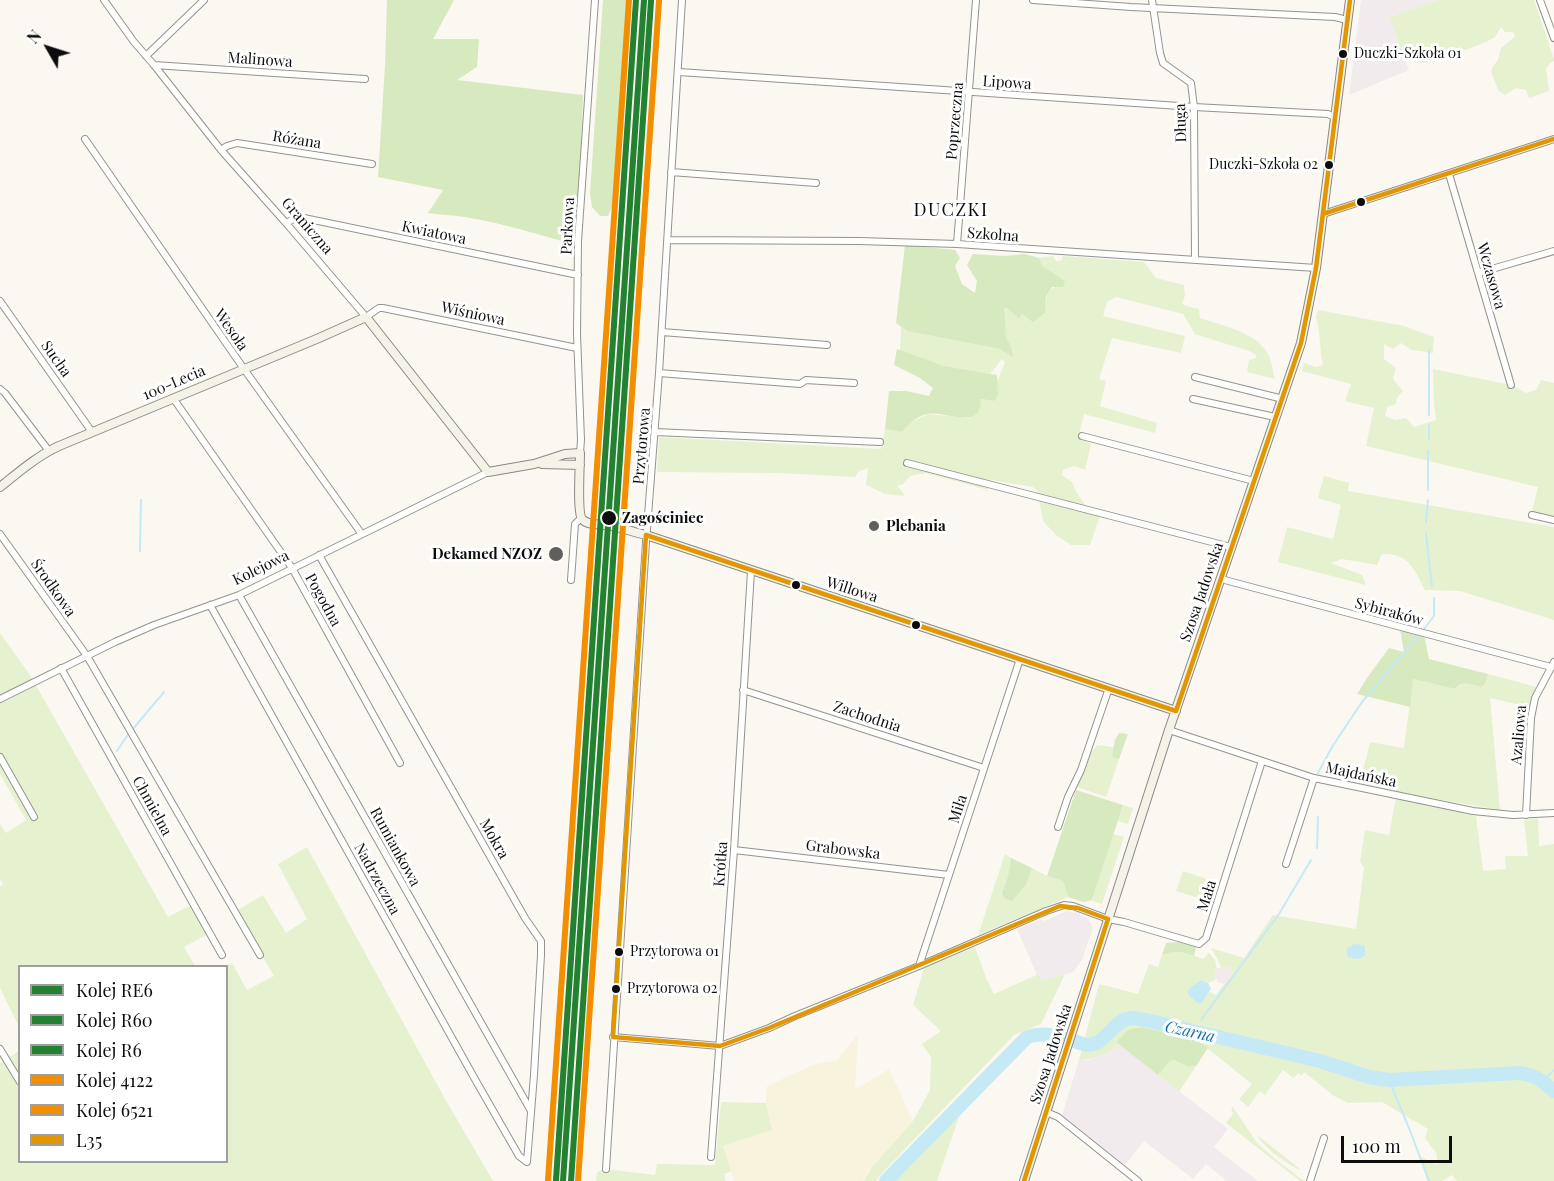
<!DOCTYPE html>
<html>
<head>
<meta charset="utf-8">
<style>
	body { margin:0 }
	#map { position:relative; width:1554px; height:1181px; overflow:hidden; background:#fbf8f1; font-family:"Playfair Display",serif }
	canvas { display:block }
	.legend { position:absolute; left:18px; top:965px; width:210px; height:198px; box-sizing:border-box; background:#fff; border:2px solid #9e9e9e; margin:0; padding:8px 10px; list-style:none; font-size:18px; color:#0d0d0d }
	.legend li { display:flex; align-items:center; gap:12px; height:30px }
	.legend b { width:30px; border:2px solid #9e9e9e }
	.north { position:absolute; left:18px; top:18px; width:60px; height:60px; -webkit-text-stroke:4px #fff; paint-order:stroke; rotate:309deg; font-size:16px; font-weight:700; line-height:24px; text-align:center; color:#0d0d0d }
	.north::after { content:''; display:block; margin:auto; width:21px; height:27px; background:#0d0d0d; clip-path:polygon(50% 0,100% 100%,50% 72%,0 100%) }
	.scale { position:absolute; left:1341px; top:1136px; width:111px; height:27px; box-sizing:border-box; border:3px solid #0d0d0d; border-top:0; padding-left:8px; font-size:18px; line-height:21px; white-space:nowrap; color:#0d0d0d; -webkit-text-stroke:4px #fff; paint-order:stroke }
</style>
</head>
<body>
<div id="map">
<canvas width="1554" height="1181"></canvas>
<ul class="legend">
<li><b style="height:8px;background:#238132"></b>Kolej RE6</li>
<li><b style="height:8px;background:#238132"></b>Kolej R60</li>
<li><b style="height:8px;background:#238132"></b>Kolej R6</li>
<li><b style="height:8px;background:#f38e01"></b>Kolej 4122</li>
<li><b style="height:8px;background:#f38e01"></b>Kolej 6521</li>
<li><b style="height:8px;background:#e09701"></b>L35</li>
</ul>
<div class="north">N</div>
<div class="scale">100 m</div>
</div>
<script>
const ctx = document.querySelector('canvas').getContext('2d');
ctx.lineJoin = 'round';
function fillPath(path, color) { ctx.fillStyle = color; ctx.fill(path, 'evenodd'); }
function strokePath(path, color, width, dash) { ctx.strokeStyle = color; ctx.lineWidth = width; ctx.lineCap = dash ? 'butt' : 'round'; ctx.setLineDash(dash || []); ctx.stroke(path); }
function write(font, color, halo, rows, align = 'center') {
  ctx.font = font + ' "Playfair Display",serif'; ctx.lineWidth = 6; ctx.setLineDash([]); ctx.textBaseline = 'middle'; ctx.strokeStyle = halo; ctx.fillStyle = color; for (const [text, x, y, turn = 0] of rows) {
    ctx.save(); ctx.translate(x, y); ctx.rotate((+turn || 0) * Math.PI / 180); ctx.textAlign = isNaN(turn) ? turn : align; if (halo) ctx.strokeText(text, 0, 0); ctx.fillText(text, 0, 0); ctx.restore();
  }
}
fillPath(new Path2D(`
	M1361,0H1439L1389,17L1409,70L1349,95Z
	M1067,911L1075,913L1076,911L1080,913V915L1088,919L1093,928L1082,960L1073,972L1042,981L1040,974L1037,975L1017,929L1041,919L1044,921Z
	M1231,966L1233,972L1224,984L1217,982L1214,969Z
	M1120,1045L1228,1129L1214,1147L1258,1181H1227L1206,1164L1193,1179L1144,1141L1125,1165L1062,1115L1079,1060H1089L1110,1051Z`), '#f2ebee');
fillPath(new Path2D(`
	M858,1034L855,1090L889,1069L913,1121L871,1168L863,1181H734L723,1146L772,1130L766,1103L767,1086L813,1065L837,1060Z`), '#f8f3dd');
fillPath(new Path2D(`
	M1439,0H1534L1554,59V61L1549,64L1546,69L1549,91L1529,98L1526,90L1516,88L1505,95L1498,90L1491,71L1493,66L1498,60L1501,48L1515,37L1513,32H1505L1501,27L1495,37L1486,42L1449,56L1422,63L1412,58L1405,59L1389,17Z
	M1053,256L1056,261H1061L1063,256L1144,262L1156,278L1184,285L1185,296L1182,303L1186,306L1199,309L1200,318C1223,326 1258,332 1269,356C1272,363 1273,371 1275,379L1247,372L1249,360L1256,358V355L1249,351L1195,334L1183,314L1116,297L1107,302L1103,316L1185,336L1181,353L1112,338L1099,379L1106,381L1100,406L1157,423L1155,433L1084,414L1078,437L1091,444L1085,470L1074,466L1063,470L1062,475L1072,482L1076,492L1086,506L1102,510L1090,545H1071L1056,535L1043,521L1037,490L1033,487L992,480L988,490L926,473L910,476L903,484L897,486L903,492L904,496L885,494L866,485L868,468L858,472L855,477L779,473L657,472L659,437L881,449L885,429L902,432L908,423L929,414L968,418L980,410V399L995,401L998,395L997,382L1005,362L1002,359L990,374L944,366L900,351L901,327L907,331L1000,349L1011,346L1006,337L1003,308L1007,307L1019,319L1022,314L1033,321L1045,313C1046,294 1047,289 1065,282L1042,266L1039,258Z
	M1318,310L1404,326L1434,337L1433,353L1412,350L1401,343L1393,349L1384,344V359L1396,368L1393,379L1403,391L1397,398L1396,404L1387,407L1385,416L1395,420L1406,418L1414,427L1436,420L1434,403L1433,369L1511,385L1526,393L1536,390L1541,380L1554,383V517L1532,511L1538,487L1366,446L1374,408L1345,401L1351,384L1302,371L1304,363L1316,367L1323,365C1319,349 1321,333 1316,317Z
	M1324,476L1349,483L1348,491L1554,527V620L1460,591L1425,590C1414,569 1409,553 1382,554L1377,565L1342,559L1331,563L1362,575L1366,585L1278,562L1287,527L1333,539L1341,505L1318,498Z
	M0,633L30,675L168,917L191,905L208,934L184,947L195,966H20L19,1027L0,988V887L3,884L0,879V824L6,833L26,820L0,774Z
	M1488,674L1537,687L1529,707L1490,698L1500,810L1425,797L1360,783L1370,742L1404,748L1413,679L1455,689C1461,679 1472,685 1482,687L1486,682Z
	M1097,745L1113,747L1112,754L1119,759L1106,797L1077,787L1088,756L1095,748Z
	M1396,798L1476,816L1483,871L1506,869L1505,856H1528L1524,820L1538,818L1539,846L1554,844V1181H1457L1452,1175L1442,1181H1427L1421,1157L1438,1165L1436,1153L1425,1138L1428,1129L1382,1102L1348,1103L1334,1096L1304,1072L1302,1076L1298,1073L1294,1078L1283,1070L1265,1095L1260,1091L1248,1107L1239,1099L1252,1084L1197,1040L1142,1027L1116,1042L1120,1045C1107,1053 1094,1060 1079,1060L1099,984L1138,994L1149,964L1158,967L1162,955L1172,951H1178L1204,959L1208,953H1209L1215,960L1217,969L1214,970L1216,979L1208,983L1204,980L1189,996L1199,1004L1210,992L1216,995L1233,972L1231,966L1221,968L1217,958L1211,948L1244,958L1273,915L1356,929L1363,875L1364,867L1360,862L1365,830L1389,835Z
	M1123,805L1133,808L1128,824L1118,821Z
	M1113,834L1124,837L1102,904L1092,901Z
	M307,847L445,1099L493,1181H0V1063L19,1051L20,1162H226V966L232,963L247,990L274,976L236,911L263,895L286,933L307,919L278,864Z
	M1005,854L1011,858L1008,876L1002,893L1012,901L1026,885L1032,868L1047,876L1063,881L1068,897L978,935Z
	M1183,871L1216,882L1209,901L1176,891Z
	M975,947L986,978L994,994L1039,974L1042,981L1065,974L1041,1024L1014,1035L882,1173L876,1181H864L872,1167L913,1121L930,1090L931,1057L922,1044L941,1031L913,1005L924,968Z
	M1174,1060L1188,1067L1196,1066L1179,1092L1158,1075L1170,1061Z
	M721,1102L766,1103L772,1130L723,1146L731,1171L724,1174L726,1181H596L597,1172L605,1169L655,1175L657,1164L715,1165Z
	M963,1105L937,1181H891Z
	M1233,1107L1257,1143L1274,1158L1304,1181H1300L1226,1123L1233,1114L1231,1109Z
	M1257,1135L1300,1169L1299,1170C1285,1162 1265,1149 1257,1135Z`), '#e6f1d0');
fillPath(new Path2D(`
	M387,0H454L433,39H479L477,67L457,80L583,95L579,199L573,244C537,234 501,223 465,217C452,215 440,215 428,213L443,190L378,177L385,65Z
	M603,0H631L629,48L617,194L608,216H600L592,207L590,194Z
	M905,245L955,250L960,258L955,266L962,284L975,293L977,281L967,265L973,254L1005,256L1025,254L1039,258L1042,266L1065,281L1063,287H1052L1046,297L1045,313L1033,322L1022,314L1019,319L1007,308H1004L1006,337L1011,346L1013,357L1000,349L907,331L896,323Z
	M897,349L944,366L997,375L998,395L995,401L980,399C980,402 981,405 980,408C975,427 941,411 928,414C917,416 908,424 902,432L885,429L889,391H906L929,396L933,388L920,378L894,365Z
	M1400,629L1424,635L1429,659L1488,674L1486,682L1482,687C1472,685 1461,679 1455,689L1413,679L1410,707L1357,694L1367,678L1389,648L1404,652Z
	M1119,733L1128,734L1119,759L1113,757L1112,754L1115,740Z
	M1076,790L1123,805L1092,900L1083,902L1068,897L1063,881L1047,876Z
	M1011,858L1032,868L1026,885L1012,901L1005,899L1002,893L1008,876Z
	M1179,942L1196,947L1194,956C1179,951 1176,950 1162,955L1166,943Z
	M1142,1027L1197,1040L1208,1048L1196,1066L1188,1067L1174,1060L1170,1061L1158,1075L1116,1042L1128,1030Z`), '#d7e9be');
fillPath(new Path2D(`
	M1354,944L1363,945L1365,947V955L1360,959L1349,958L1347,955V948Z
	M1202,980L1208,983L1211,989L1203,1001L1199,1004L1189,996L1188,991L1191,987Z`), '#c6e9f6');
strokePath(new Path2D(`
	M1429,350V415
	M1429,440V425
	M1428,490V451
	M1426,522L1428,500
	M1426,534L1432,586
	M140,551L141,500
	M1424,629L1434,616V598
	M117,751L127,736L164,692
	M1318,773L1332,747L1362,702L1418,636
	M1317,848L1318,817
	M1201,1020L1279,914L1311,860
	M1193,1031L1196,1026
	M1389,1080L1409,1128L1429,1181
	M1543,1081L1554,1070`), '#c6e9f6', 2);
strokePath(new Path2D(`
	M886,1181L1027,1037C1047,1030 1067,1039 1086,1045C1106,1046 1112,1020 1131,1018C1137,1018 1144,1020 1150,1021L1320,1061L1369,1077L1389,1080L1519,1073C1536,1075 1541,1080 1554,1091`), '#c6e9f6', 14);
const street = new Path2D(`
	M104,0L134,42L154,65L221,150L286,223L366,317L379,308H383L577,348
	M1033,0L1131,7L1335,17L1347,20
	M1152,0L1160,53L1163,63L1191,83L1194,107L1195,260
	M1540,0L1554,38
	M146,56L204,0
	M154,65L365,79
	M679,72L1194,107L1328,114L1334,117
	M85,139L244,369L361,533
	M221,150L227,146L237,143L372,164
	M671,172L816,183
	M1449,174L1511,385
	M1323,214L1554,139
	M286,223L294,219L304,218L578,275
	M668,240L859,241L957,244L1316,268
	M957,244L976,0
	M1478,273L1554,251
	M0,301L92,432
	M662,332L827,345
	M659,373L800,384L806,380L854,383
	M1195,377L1283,399
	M0,389L5,393L49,451
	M173,398L292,568L400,763
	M1193,399L1275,417
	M655,432L880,442
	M1082,436L1254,481
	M580,453L581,440L577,334L578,241L595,0
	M907,463L1231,547
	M1532,515L1554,520
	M0,534L87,656L260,955
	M1221,579L1551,667
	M571,580L575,524L581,518
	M239,595L531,1111
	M210,605L476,1081L519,1156L527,1162L534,1075L541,955V941L525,918L319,555
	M61,668L222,955
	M743,690L984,768
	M0,699L115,642L154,625L239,595L488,472
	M1169,730L1314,778L1473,811L1513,815L1554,813
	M0,757L34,817
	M1526,815L1531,718L1535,698L1554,662
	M1058,827L1068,797L1081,770L1109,688
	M734,850L949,875
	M1286,864L1314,778
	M919,966L1020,659
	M613,1037L720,1046L769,1028L795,1016L919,966L1046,911L1064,905L1073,906L1108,919L1124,922L1199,944L1206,938L1262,761
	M0,1049L20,1082
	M1046,1112L1058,1117L1138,1181
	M711,1157L734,850L751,571
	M606,1169L646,542L659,373L682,0
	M1310,1181L1324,1138`);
const secondary = new Path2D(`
	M542,464L580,465
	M0,487C19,472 37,456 59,446L319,338L366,317L488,472L534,464L565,454L580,453C580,465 577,512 582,519C587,525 597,524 604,525C619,526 632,532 646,535L1176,711
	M1024,1181L1169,730L1301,343L1316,268L1350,0`);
strokePath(street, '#949390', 8);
strokePath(secondary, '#8b8986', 10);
strokePath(street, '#fefefd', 6);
strokePath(secondary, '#f5f2e8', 8);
strokePath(new Path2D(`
	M1323,214L1554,139
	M646,535L1176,711
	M1176,711L1301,343L1316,268L1350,0
	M613,1037L720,1046L769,1028L1060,906L1078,908L1108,919
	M613,1037L646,535
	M1024,1181L1108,919`), '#e09701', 4.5);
strokePath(new Path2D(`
	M563,1181L644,0`), '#238132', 6);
strokePath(new Path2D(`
	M571,1181L651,1`), '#238132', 6);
strokePath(new Path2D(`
	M556,1180L636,0`), '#238132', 6);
strokePath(new Path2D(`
	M578,1181L659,1`), '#f38e01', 6);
strokePath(new Path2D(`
	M548,1180L629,0`), '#f38e01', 6);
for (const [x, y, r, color] of [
	[1343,54,5,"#0d0d0d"],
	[1329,165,5,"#0d0d0d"],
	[1361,202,5,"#0d0d0d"],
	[609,518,8,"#0d0d0d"],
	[874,526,6,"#605f5d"],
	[556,554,8,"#605f5d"],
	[796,585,5,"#0d0d0d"],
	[916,625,5,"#0d0d0d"],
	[619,952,5,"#0d0d0d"],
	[616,989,5,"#0d0d0d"]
]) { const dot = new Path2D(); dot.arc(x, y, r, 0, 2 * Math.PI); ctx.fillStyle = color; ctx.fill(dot); strokePath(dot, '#fff', 2); }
write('14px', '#0d0d0d', '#fff', [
	["Duczki-Szkoła 01",1354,54],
	["Duczki-Szkoła 02",1318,165,"right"],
	["Przytorowa 01",630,952],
	["Przytorowa 02",627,989]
], 'left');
write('15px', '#0d0d0d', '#fff', [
	["Malinowa",260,60,4],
	["Lipowa",1007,83,4],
	["Poprzeczna",955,121,-85],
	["Długa",1181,123,-92],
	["Różana",297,140,9],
	["Graniczna",307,226,49],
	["Parkowa",568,226,-87],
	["Kwiatowa",434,233,12],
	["Szkolna",993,235,4],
	["Wczasowa",1491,276,74],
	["Wiśniowa",473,314,12],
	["Wesoła",231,330,55],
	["Sucha",56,359,55],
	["100-Lecia",174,383,-23],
	["Przytorowa",642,446,-85],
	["Kolejowa",261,568,-26],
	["Środkowa",53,588,55],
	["Willowa",852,590,18],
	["Szosa Jadowska",1202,592,-71],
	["Pogodna",323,600,61],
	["Sybiraków",1389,612,15],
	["Zachodnia",867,717,18],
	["Azaliowa",1519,735,-85],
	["Majdańska",1361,775,12],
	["Chmielna",152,806,61],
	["Miła",958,809,-72],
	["Mokra",494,839,60],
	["Rumiankowa",395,847,61],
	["Grabowska",843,850,7],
	["Krótka",721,864,-86],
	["Nadrzeczna",377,879,61],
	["Mała",1207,896,-72],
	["Szosa Jadowska",1051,1054,-72]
]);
write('bold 15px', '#0d0d0d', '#fff', [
	["Zagościniec",622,518]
], 'left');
write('bold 15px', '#0d0d0d', '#fff', [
	["Plebania",886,526],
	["Dekamed NZOZ",542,554,"right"]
], 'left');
write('italic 16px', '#1270a3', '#fff', [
	["Czarna",1190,1032,12]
]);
ctx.letterSpacing = '1.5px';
write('18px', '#0d0d0d', '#fff', [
	["DUCZKI",951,210]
]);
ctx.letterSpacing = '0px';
</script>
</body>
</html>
